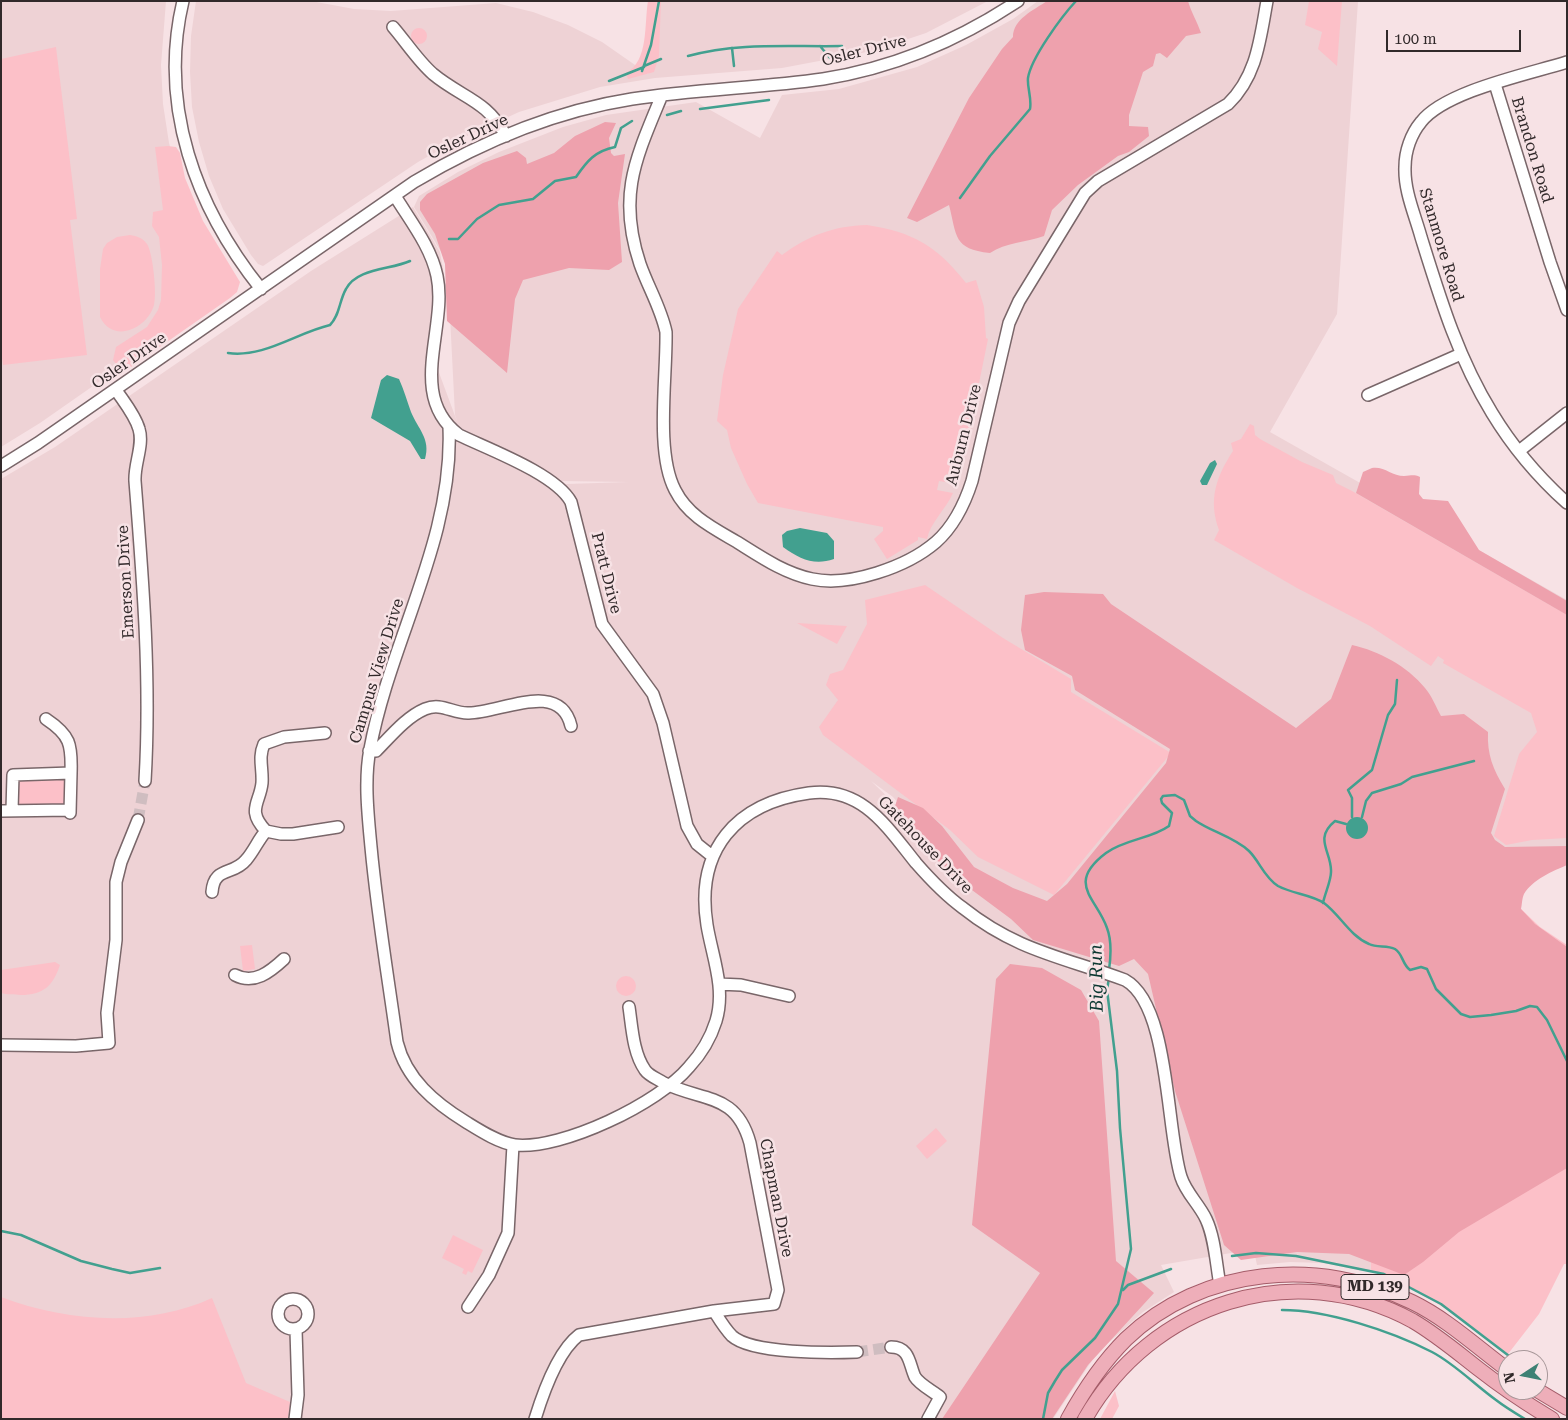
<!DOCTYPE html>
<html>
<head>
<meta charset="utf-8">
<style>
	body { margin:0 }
	#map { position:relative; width:1568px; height:1420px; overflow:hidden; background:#f7e2e5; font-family:"Roboto Serif",serif }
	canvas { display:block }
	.frame { position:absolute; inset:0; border:2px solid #31292a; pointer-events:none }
	.north { position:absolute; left:1498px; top:1350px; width:50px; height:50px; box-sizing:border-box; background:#f7e2e5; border:1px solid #a8989a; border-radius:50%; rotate:259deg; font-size:14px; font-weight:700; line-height:20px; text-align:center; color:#31292a }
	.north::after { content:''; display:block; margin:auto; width:18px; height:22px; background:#3e8174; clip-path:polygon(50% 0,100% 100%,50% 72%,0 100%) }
	.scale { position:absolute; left:1386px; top:30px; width:135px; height:22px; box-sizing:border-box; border:2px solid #31292a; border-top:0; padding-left:6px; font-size:15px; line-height:18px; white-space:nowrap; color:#31292a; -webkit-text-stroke:4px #f7e2e5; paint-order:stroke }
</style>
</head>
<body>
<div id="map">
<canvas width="1568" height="1420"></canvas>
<div class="frame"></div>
<div class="north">N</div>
<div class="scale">100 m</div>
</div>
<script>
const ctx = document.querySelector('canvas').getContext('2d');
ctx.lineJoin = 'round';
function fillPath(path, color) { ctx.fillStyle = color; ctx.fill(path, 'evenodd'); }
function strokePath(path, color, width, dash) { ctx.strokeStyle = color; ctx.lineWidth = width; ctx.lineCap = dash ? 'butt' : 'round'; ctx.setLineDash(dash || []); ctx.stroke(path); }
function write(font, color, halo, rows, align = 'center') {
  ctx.font = font + ' "Roboto Serif",serif'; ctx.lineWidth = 5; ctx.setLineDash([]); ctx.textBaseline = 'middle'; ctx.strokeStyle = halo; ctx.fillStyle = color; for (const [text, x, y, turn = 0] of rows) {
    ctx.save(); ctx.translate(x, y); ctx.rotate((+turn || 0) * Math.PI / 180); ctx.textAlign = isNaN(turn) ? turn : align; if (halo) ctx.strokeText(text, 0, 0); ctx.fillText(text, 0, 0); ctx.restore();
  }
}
fillPath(new Path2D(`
	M1,1H166L161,65L163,104L169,143L174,162L232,289L40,423L1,447Z
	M196,1H311L354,9L391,11L496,3L533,12L568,25L602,42L648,74L655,1H988L926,33L872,51L782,68L655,78L600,87L519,112L454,142L418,162L263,266L258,264L251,255L223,209L209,176L199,142L192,107L190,72L191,36Z
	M1038,1H1358L1337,314L1270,432L1567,600V858L1486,895L1369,1084L1371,1272L1323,1263L1290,1262L1257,1265L1254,1251L1231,1253L1161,1265L1174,1292L1143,1312L1097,1353L1053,1419H1V479L55,447L311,271L413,207L440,252L447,292L438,370L458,424L455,415L450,316L458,280L414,207L419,196L458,172L499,152L563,127L606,115L696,102L760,138L782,95L839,89L917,67L966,45L1013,19ZM561,481L628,482H629L566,484ZM871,781L893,797L920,828Z`), '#eed2d5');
fillPath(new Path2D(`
	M648,1H661L659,56L654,72L628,79L626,73C649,61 644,24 648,1Z
	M1309,1H1342L1337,66L1318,49L1322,32L1305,25Z
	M411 36a8 8 0 1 1 16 0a8 8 0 1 1-16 0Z
	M56,47L77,219L70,220L87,355L3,365L1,351V59Z
	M168,146L176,147L180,153L185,178L203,221L240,282L237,292L230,298L131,367L119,368L113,360L116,347L147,327L158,310L161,300L162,265L159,237L152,226L153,212L163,210L155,147Z
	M867,225C913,232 937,246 966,283L976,280L984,307L986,338L988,339L976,398L979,399L959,477L946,474L945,482L939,481L937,490L953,493C946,509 930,523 927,539L918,537V540L887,559L874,539L883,531V527L758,503L747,484L731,448L727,430L717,421L723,375L738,309L777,251L782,255C809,235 834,226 867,225Z
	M130,235C137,236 143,238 147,244C153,253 157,294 154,305C147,329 113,344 100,317V269L103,249L107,243L117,237Z
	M1250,424L1254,426L1255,435L1260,439L1302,462L1333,475L1336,483L1352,491L1567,615V838L1532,840L1506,845L1494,836L1519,754L1537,732L1531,713L1443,663L1444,660L1438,656L1431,666L1370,626L1297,588L1214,540L1219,530C1208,500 1216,477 1233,451L1231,443L1241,439Z
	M925,585L1003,638L1071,679V692L1171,753L1054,895L978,857L950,830L823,735L819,727L838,700L826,685L830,674L843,670L867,624L865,600Z
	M797,623L847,626L837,644Z
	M14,775H68V809H14Z
	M1521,909L1540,927L1567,945V1264H1564L1539,1314L1508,1354C1465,1320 1423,1290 1371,1271L1369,1085Z
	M252,945L255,969L243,971L240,946Z
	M55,962L60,965C53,986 43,995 21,995C14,994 7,995 1,993V970Z
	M616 986a10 10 0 1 1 20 0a10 10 0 1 1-20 0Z
	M936,1128L947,1141L927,1159L916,1146Z
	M453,1235L483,1250L472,1273L468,1271L466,1275L462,1273L464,1269L442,1258Z
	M1,1297C67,1322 147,1328 212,1298L246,1383L290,1402L288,1419H1Z
	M1115,1391L1119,1406L1112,1419H1100Z`), '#fcc0c8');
fillPath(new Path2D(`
	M1047,1H1188C1191,12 1197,21 1201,33L1186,36L1167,58L1160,53L1156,54L1153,66L1143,72L1129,115V126L1148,127L1149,136L1129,152L1118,156L1078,185L1052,210L1044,236C1025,243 1006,242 990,253C953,249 957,236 949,205L917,222L907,218L969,98L1002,49L1013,37C1013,19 1034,10 1047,1Z
	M605,122L616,123L609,138L611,153L614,156L625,154L618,203L622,262L609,270L569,268L523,280L515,299L507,373L447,321L445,264L435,234L420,210V202L427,194L483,163L517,151L526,158L527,164L554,153L575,136Z
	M1372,468C1384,466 1392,476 1404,476C1411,476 1413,474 1420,477L1419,494L1423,499L1448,501L1479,550L1567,601V615L1356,493L1363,472Z
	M1044,592L1103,594L1111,604L1296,728L1331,699L1352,645C1379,651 1407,666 1425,688C1432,696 1436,707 1441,716L1464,714L1488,732C1487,755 1493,769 1505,789L1491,833L1495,840L1505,847L1567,846V865C1553,871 1532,880 1524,894C1522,898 1522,905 1521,909L1535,924L1567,947V1168L1459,1232L1423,1262L1404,1275L1349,1254L1297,1252L1241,1260L1224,1245L1175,1091L1148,974L1134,959L1119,966L1033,940L1011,919L945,870L894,809L898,797L923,808L942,826L974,867L1013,888L1047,901L1067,884L1166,763L1170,749L1075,690L1072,676L1025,650L1021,630L1025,595Z
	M1010,964L1042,968L1081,990L1099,1021L1116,1261L1154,1293L1088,1365L1052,1419H942L1040,1273L972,1225L996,979Z`), '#eea1ad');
fillPath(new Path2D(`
	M387,375L399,379C404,390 407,401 411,412C418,429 431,439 425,459H421L410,441L371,418L381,380Z
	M1215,460L1217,464L1207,485H1202L1200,481L1210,463Z
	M800,528L827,533L834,541V559C814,566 800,559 783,547L782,535L787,531Z
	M1346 828a11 11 0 1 1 22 0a11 11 0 1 1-22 0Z`), '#42a08f');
strokePath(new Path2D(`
	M820,46L830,58
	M732,48L734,66
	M688,56C738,42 790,47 842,46
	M644,66L661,59
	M642,71L651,45L659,1
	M609,81L644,67
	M700,109L769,100
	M667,115L681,111
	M960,198L990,156L1030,109C1032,98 1027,88 1028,78C1031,58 1062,16 1076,1
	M449,239H458L477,219L499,205L533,199L555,181L576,177C587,161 595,151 615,147L621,128L632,121
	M228,353C264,358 296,333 330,325C340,315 339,301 346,289C357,268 390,270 410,261
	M1352,817V798L1348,790L1372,770L1388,715L1395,704L1397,680
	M1362,817L1366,801L1372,793L1401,784L1412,777L1474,761
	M1323,903C1325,893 1331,881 1331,872C1332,852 1313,839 1335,821L1346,824
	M1109,970C1111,956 1112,941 1107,928C1097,898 1065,884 1106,853C1125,839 1151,839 1169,826L1172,813L1162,803L1161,799L1163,796L1175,795L1184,800L1190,816L1196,821C1212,832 1234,837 1249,851C1260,862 1264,877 1278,886C1293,894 1310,894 1324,903C1340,915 1350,936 1369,944C1377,948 1387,945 1395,949C1403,954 1402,964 1410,970L1421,967L1427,969L1436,989L1461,1014L1470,1017L1491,1015L1516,1011L1530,1006L1537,1007L1547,1020L1567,1061
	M1,1231L21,1235L81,1261L112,1269L130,1273L160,1268
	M1232,1256L1256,1253L1296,1256L1384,1274L1441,1304L1513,1359
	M1123,1290L1128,1285L1171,1269
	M1282,1310C1327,1310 1391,1331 1432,1352C1455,1364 1475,1385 1496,1400C1505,1407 1515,1413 1525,1419
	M1043,1419L1048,1393L1055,1381L1062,1370L1095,1338L1118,1304L1131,1249L1120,1128L1117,1071L1107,990L1109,978`), '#42a08f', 2.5);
strokePath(new Path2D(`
	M138,820L145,781
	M857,1352L891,1347`), '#cfbdc0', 11, [11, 5.5]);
const minor = new Path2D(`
	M183,1C158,106 196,208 261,289
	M393,27C406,42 418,61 433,74C462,98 487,100 506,136
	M1567,62C1529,74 1445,91 1421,122C1411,134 1405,151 1405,167C1404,191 1415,215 1421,237C1440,298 1458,358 1492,413C1512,446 1538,477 1567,503
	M1495,84L1550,262L1567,310
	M662,95C636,158 617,195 640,264C648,287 661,308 666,332C667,376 655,452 675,490C688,516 713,528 737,542C761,557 784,573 812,579C849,587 907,567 936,542C954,526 965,503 972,481L1009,323L1019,301L1085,193L1098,181L1228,104C1257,76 1260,39 1267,1
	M395,196C411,222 431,247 437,276C448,328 406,395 459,435C488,449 556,474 571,502L602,624L653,694L663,723L687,826L697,844L712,856
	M116,390C124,402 135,415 139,429C144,445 134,464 135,481C143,581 151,681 145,781
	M1368,395L1461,354
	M449,427C454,539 390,641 370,749C364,780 368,815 371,847C377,912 388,977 397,1042C406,1079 435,1103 466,1122C479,1130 499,1143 515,1145C562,1150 659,1103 689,1067C701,1054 711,1037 716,1021C726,988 712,956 707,925C695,850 736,803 809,793C862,786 887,827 916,863C930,879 945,895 963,908C1017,951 1063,957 1125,980C1170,1005 1166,1130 1181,1177C1186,1193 1199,1204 1206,1219C1215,1238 1216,1264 1220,1285
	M1519,451L1567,413
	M1,466L38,443L414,182C481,142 555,111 632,99C695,89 760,88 823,79C894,68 959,40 1018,1
	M46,719C70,735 72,744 71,773
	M325,733L284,737L264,744C258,758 263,768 262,783C260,803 246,810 266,831L281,834H293L338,827
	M369,751H376C390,737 406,717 425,709C442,702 453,714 469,713C500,713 560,679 571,726
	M12,810L13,775L71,773L70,813
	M1,811L70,810
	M212,892C214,866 233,876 246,860C254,851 258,840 266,831
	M235,975C254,985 270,972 284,959
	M719,984L741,985L789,996
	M1,1045L76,1046L109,1043L107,1013L116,940V882L121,862L138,820
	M278 1314a15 15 0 1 1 30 0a15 15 0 1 1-30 0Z
	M468,1307L489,1275L508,1233L513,1145
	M714,1311C719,1319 725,1329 732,1336C752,1354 830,1353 857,1352
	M891,1347C910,1347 909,1364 915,1377C920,1385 933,1391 940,1397L928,1419
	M295,1419L298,1395L296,1330
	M535,1419C543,1393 558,1351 579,1335L714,1311L774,1304L778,1290L750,1143C736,1092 703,1102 664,1083C658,1079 649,1076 645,1070C633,1053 632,1027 629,1007`);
const major = new Path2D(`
	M1537,1390L1567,1408
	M1068,1419C1084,1390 1103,1362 1126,1339C1202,1266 1320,1257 1412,1302C1447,1319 1477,1347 1508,1370
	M1085,1419C1151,1303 1293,1256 1413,1321C1437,1335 1458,1353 1480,1370C1503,1388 1527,1404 1552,1419`);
strokePath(minor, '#796669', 14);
strokePath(major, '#a45c69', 16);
strokePath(minor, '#fff', 11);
strokePath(major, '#eeaeb9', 14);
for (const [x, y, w] of [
	[1375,1287,68]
]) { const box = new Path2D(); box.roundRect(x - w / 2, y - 12.5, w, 25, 4); ctx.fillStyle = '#f7e2e5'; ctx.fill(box); strokePath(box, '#31292a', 1); }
write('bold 15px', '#31292a', null, [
	["MD 139",1375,1287]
]);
write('16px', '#31292a', '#f7e2e5', [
	["Osler Drive",864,51,-14],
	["Osler Drive",468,137,-25],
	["Brandon Road",1532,150,73],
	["Stanmore Road",1441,245,73],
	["Osler Drive",129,361,-35],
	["Auburn Drive",964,435,-76],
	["Pratt Drive",606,573,76],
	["Emerson Drive",126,582,-93],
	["Campus View Drive",377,671,-73],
	["Gatehouse Drive",925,845,46],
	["Chapman Drive",776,1198,79]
]);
write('italic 18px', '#0c3831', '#f7e2e5', [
	["Big Run",1097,978,-91]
]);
</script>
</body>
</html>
